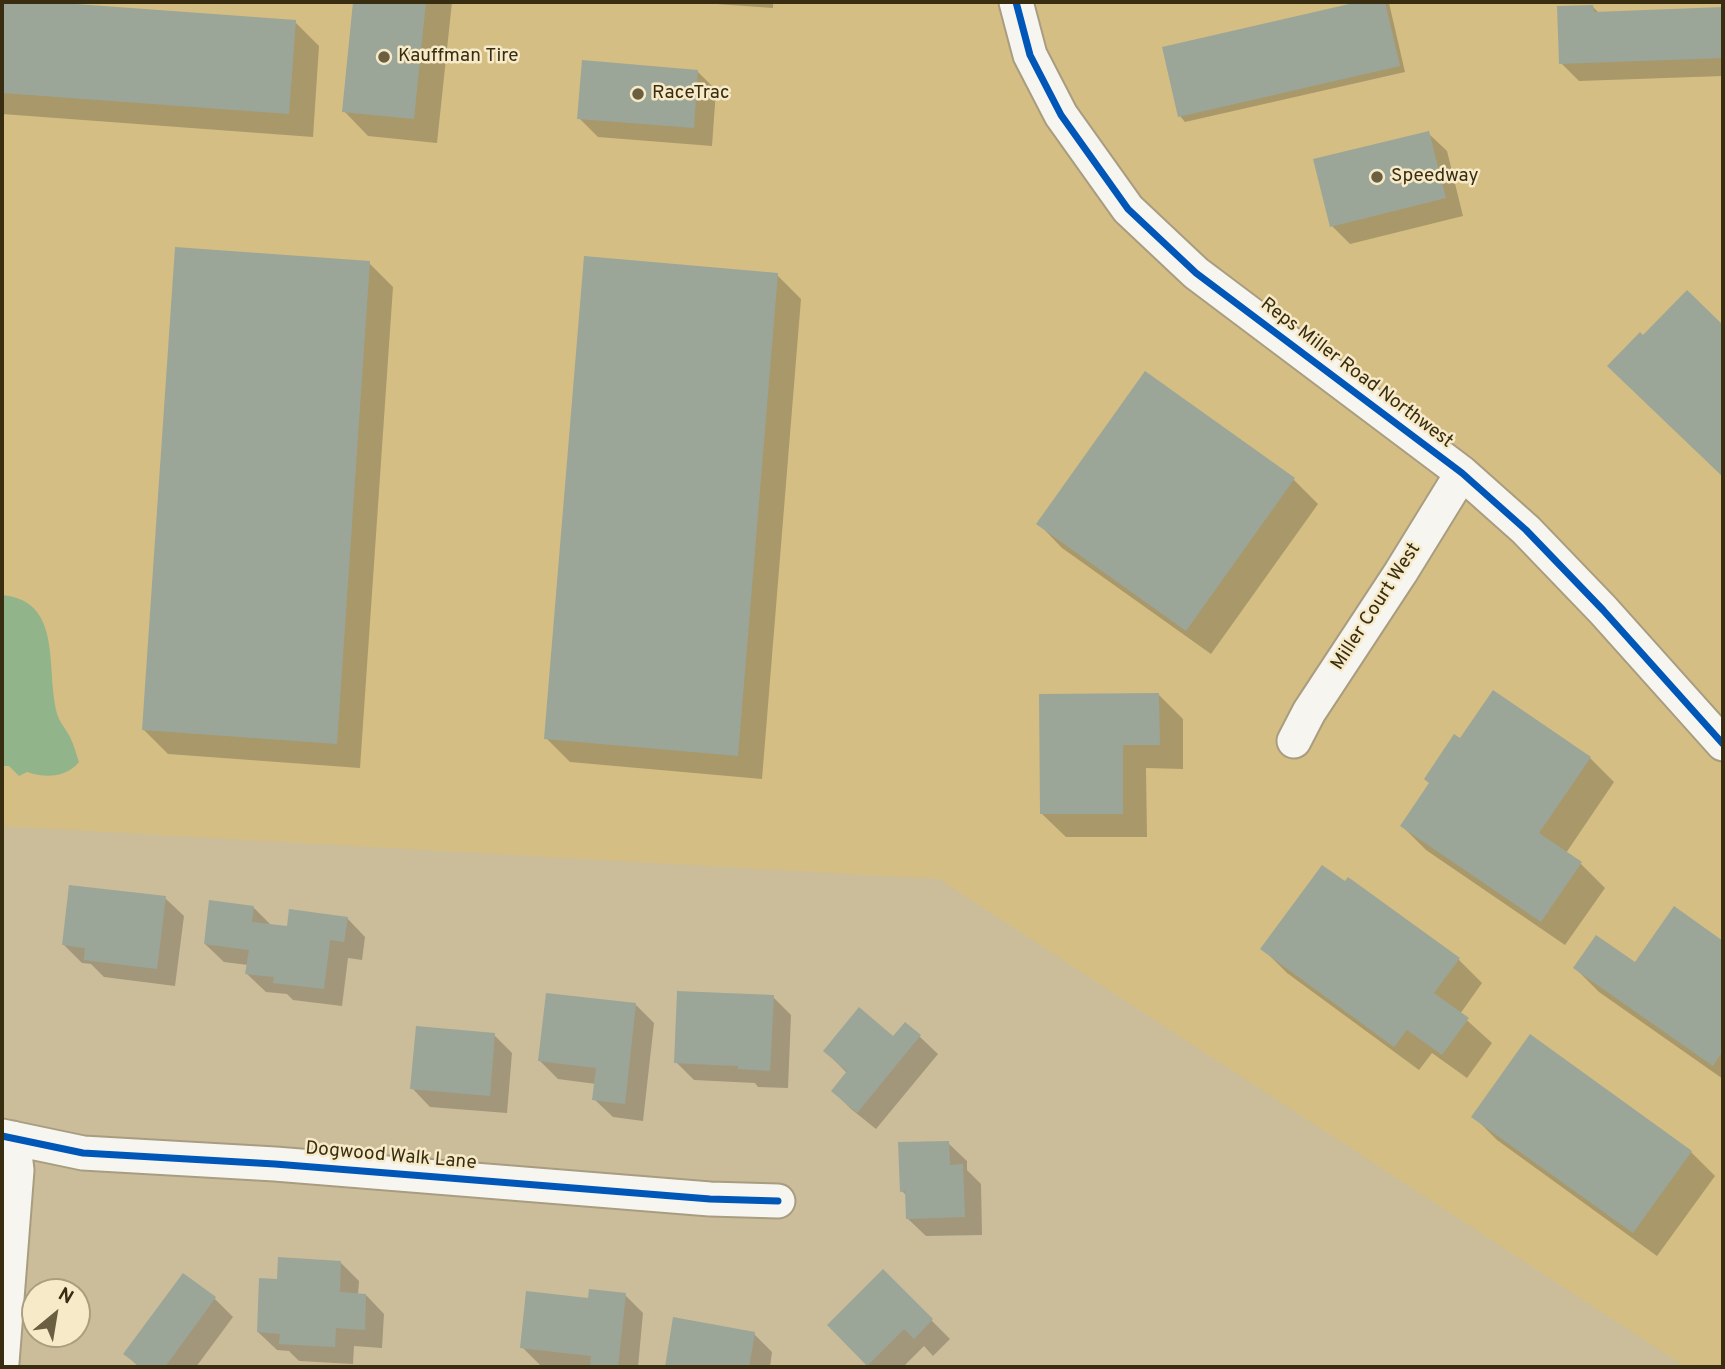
<!DOCTYPE html>
<html>
<head>
<meta charset="utf-8">
<style>
	body { margin:0 }
	#map { position:relative; width:1725px; height:1369px; overflow:hidden; background:#cbbd99; font-family:Overpass,sans-serif }
	canvas { display:block }
	.frame { position:absolute; inset:0; border:4px solid #382d11; pointer-events:none }
	.north { position:absolute; left:21px; top:1278px; width:70px; height:70px; box-sizing:border-box; background:#f7eac8; border:2px solid #ab9e7f; border-radius:50%; rotate:30deg; font-size:19px; font-weight:700; line-height:28px; text-align:center; color:#382d11 }
	.north::after { content:''; display:block; margin:auto; width:24px; height:32px; background:#6b5f41; clip-path:polygon(50% 0,100% 100%,50% 72%,0 100%) }
</style>
</head>
<body>
<div id="map">
<canvas width="1725" height="1369"></canvas>
<div class="frame"></div>
<div class="north">N</div>
</div>
<script>
const ctx = document.querySelector('canvas').getContext('2d');
ctx.lineJoin = 'round';
function fillPath(path, color) { ctx.fillStyle = color; ctx.fill(path, 'evenodd'); }
function strokePath(path, color, width, dash) { ctx.strokeStyle = color; ctx.lineWidth = width; ctx.lineCap = dash ? 'butt' : 'round'; ctx.setLineDash(dash || []); ctx.stroke(path); }
function write(font, color, halo, rows, align = 'center') {
  ctx.font = font + ' Overpass,sans-serif'; ctx.lineWidth = 5; ctx.setLineDash([]); ctx.textBaseline = 'middle'; ctx.strokeStyle = halo; ctx.fillStyle = color; for (const [text, x, y, turn = 0] of rows) {
    ctx.save(); ctx.translate(x, y); ctx.rotate((+turn || 0) * Math.PI / 180); ctx.textAlign = isNaN(turn) ? turn : align; if (halo) ctx.strokeText(text, 0, 0); ctx.fillText(text, 0, 0); ctx.restore();
  }
}
fillPath(new Path2D(`
	M2,2H1723V1367H1686L939,879L2,826Z`), '#d4be84');
fillPath(new Path2D(`
	M2,595C67,601 43,676 59,719C62,725 67,731 70,737C74,745 76,754 79,762C66,778 45,778 27,772L19,776L9,766H2Z`), '#92b48a');
fillPath(new Path2D(`
	M2,2H25L295,22L319,46L313,137L2,114Z
	M355,2H452L437,143L368,136L344,111Z
	M688,2H773V8Z
	M1365,2H1387L1389,3L1405,72L1185,122L1180,116L1164,48Z
	M1593,7L1599,13L1723,9V76L1579,81L1561,63Z
	M697,71L716,90L712,146L598,137L579,118Z
	M1428,133L1447,151L1463,216L1350,244L1332,226Z
	M369,263L393,287L360,768L168,754L144,730Z
	M777,275L801,299L762,779L570,762L546,738Z
	M1687,292L1723,327V476L1633,390L1643,338Z
	M1294,480L1318,504L1211,654L1062,548L1038,523Z
	M1159,695L1183,719V769L1146,768L1147,837H1066L1041,813Z
	M1461,741L1590,758L1614,782L1566,853L1581,864L1605,888L1565,945L1426,850L1402,826Z
	M165,898L184,916L175,986L104,977L91,964L82,963L64,945Z
	M254,908L272,926L288,928L347,918L365,937L362,960L348,958L342,1006L293,1000L287,994L266,992L247,974L248,965L224,962L205,944Z
	M1674,909L1723,943V1079L1599,992L1575,968L1635,964Z
	M1263,949L1458,959L1482,983L1460,1014L1492,1043L1467,1078L1432,1053L1419,1070L1287,973Z
	M773,997L791,1015L788,1088L758,1087L755,1083L694,1080L676,1062Z
	M636,1005L654,1023L643,1121L613,1117L594,1099L596,1084L558,1079L540,1061Z
	M494,1035L512,1053L507,1113L430,1107L412,1088Z
	M919,1036L938,1054L876,1129L851,1109L833,1091L847,1073L825,1051L893,1038Z
	M1473,1116L1691,1152L1715,1176L1657,1256L1497,1140Z
	M948,1143L967,1161V1170L981,1184L982,1235L926,1236L907,1218V1196L902,1191Z
	M341,1263L359,1281L358,1295H366L384,1314L382,1348L354,1346L353,1364L299,1361L289,1351L277,1350L258,1332L279,1281Z
	M883,1272L950,1339L933,1356L924,1346L903,1367H871L829,1326Z
	M183,1275L215,1299L233,1317L196,1367H139L125,1354Z
	M625,1295L643,1313L638,1367H558L540,1365L522,1347L589,1300Z
	M675,1319L754,1334L772,1352L770,1367H666Z`), '#0003');
fillPath(new Path2D(`
	M2,2H49L296,20L289,114L2,93Z
	M353,2H426L414,119L342,112Z
	M1358,2H1385L1400,66L1178,117L1162,47Z
	M1593,5L1594,12L1723,7V58L1559,64L1557,6Z
	M582,60L698,70L694,128L577,119Z
	M1429,131L1446,198L1330,227L1313,159Z
	M175,247L370,261L337,744L142,730Z
	M584,256L778,273L738,756L544,739Z
	M1687,290L1723,325V477L1607,366L1640,332L1643,335Z
	M1145,371L1295,478L1186,631L1036,524Z
	M1493,690L1591,757L1539,833L1582,862L1541,922L1400,826L1429,783L1424,779L1454,734L1460,738Z
	M1159,693L1160,745H1123V814H1040L1039,694Z
	M1322,865L1345,881L1348,877L1460,958L1434,993L1469,1018L1442,1055L1407,1030L1394,1047L1260,949Z
	M69,885L166,896L157,969L84,960L85,948L62,945Z
	M209,900L254,906L252,922L287,926L289,909L348,917L344,942L330,940L324,989L273,983L274,977L245,974L249,950L204,944Z
	M1674,906L1723,941V1051L1713,1066L1573,968L1596,935L1635,962Z
	M677,991L774,995L770,1071L738,1069V1066L674,1063Z
	M546,993L636,1003L625,1104L592,1100L596,1068L538,1061Z
	M859,1007L893,1036L905,1022L921,1035L857,1113L831,1091L847,1071L823,1051Z
	M416,1026L495,1033L490,1096L410,1089Z
	M1530,1034L1692,1151L1633,1233L1471,1117Z
	M949,1141L950,1165L963,1164L965,1217L906,1219L905,1191L900,1192L898,1142Z
	M278,1257L341,1261L340,1292L366,1294L365,1330L336,1328L335,1347L279,1344L280,1334L257,1332L259,1278L277,1279Z
	M883,1269L933,1319L914,1339L904,1329L867,1366L827,1325Z
	M183,1273L216,1297L165,1367H141L123,1354Z
	M589,1289L626,1293L618,1367H590L591,1356L520,1348L526,1291L588,1298Z
	M673,1317L755,1332L749,1367H665Z`), '#9ba699');
const minor = new Path2D(`
	M1016,2L1030,55L1061,115L1128,209L1196,273L1462,473L1526,530L1603,610L1723,744
	M1294,741L1309,712L1401,572L1462,473
	M2,1136L83,1153L275,1164L710,1199L778,1201
	M2,1363L17,1170L13,1138`);
strokePath(minor, '#a89d80', 37);
strokePath(minor, '#f7f5f0', 33);
strokePath(new Path2D(`
	M1016,2L1030,55L1061,115L1128,209L1196,273L1462,473L1526,530L1603,610L1723,744
	M2,1136L83,1153L275,1164L710,1199L778,1201`), '#0057b8', 7);
for (const [x, y, r, color] of [
	[384,57,7,"#6b5f41"],
	[638,94,7,"#6b5f41"],
	[1377,177,7,"#6b5f41"]
]) { const dot = new Path2D(); dot.arc(x, y, r, 0, 2 * Math.PI); ctx.fillStyle = color; ctx.fill(dot); strokePath(dot, '#f7eac8', 2.5); }
write('19px', '#382d11', '#f7eac8', [
	["Kauffman Tire",398,57],
	["RaceTrac",652,94],
	["Speedway",1391,177]
], 'left');
write('19px', '#382d11', '#f7eac8', [
	["Reps Miller Road Northwest",1356,374,37],
	["Miller Court West",1377,607,-57],
	["Dogwood Walk Lane",391,1157,5]
]);
</script>
</body>
</html>
